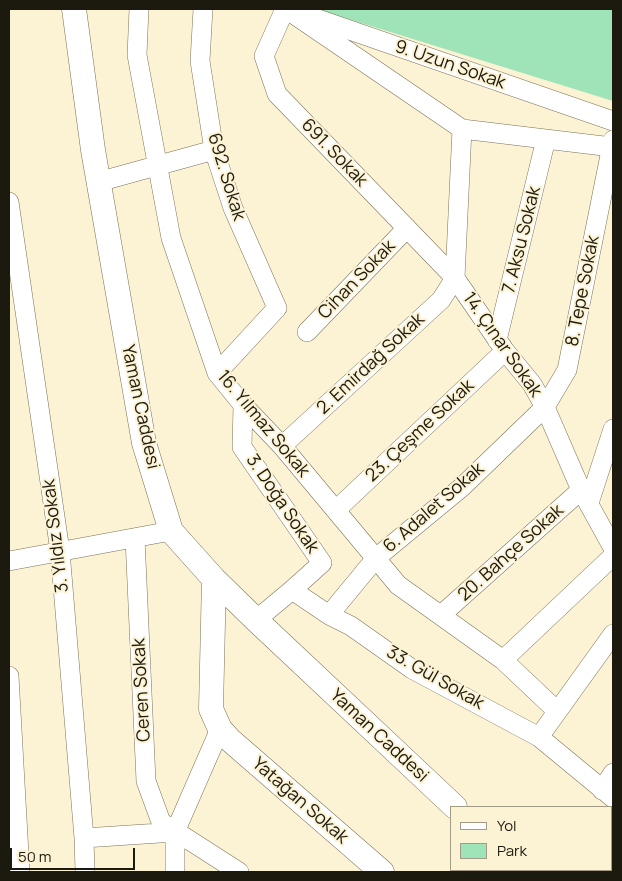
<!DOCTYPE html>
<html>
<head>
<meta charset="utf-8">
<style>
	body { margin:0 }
	#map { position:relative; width:622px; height:881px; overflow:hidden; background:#fcf2d4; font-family:Manrope,sans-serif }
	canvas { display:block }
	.frame { position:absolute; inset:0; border:10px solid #1c190e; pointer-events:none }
	.legend { position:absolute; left:450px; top:806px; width:162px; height:65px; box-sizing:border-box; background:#fcf2d4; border:1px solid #a29b85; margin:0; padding:6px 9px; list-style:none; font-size:15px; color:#1c190e }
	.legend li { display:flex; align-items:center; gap:10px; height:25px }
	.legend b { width:25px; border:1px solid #a29b85 }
	.scale { position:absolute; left:10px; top:848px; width:125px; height:22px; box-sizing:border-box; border:2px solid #1c190e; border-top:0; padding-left:6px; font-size:15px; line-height:18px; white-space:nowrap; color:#1c190e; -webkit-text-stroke:4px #fcf2d4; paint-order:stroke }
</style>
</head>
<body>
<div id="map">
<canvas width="622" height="881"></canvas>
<div class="frame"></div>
<ul class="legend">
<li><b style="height:6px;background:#fff"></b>Yol</li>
<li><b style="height:14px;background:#9ee4b8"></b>Park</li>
</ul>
<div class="scale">50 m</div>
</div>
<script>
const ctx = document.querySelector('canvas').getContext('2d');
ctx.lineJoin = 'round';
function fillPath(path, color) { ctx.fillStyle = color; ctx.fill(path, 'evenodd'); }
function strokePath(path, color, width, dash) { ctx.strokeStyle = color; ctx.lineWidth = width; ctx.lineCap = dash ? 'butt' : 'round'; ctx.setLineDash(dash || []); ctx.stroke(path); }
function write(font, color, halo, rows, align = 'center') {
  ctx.font = font + ' Manrope,sans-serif'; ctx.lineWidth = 4; ctx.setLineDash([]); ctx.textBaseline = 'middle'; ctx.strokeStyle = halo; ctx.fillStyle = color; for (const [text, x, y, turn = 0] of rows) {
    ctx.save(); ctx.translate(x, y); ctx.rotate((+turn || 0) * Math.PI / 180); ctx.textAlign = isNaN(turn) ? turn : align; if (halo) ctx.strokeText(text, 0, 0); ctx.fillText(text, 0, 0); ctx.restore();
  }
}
fillPath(new Path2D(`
	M316,9H613V101Z`), '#9ee4b8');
const minor = new Path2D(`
	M139,9L137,55L171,238L217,373L243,405L282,446L398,585L503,660L557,711
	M203,9L200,61L214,150L233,208L277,308L217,373
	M286,9L462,129L612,147
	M309,16L613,121
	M462,129L455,278L505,351L532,384L545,407L581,490L613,548
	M98,182L214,150
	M9,202L60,551L84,838L85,872
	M307,332L407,228
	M497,340L546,139
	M243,405L242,447L322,563L292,590
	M282,446L441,300L455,278L277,94L264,56L285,9
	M589,503L613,429
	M336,510L505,351
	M135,538L146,781L161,822L239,872
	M9,561L171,531
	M329,615L376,558L462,487L545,407L567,370L613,140
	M441,615L581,490
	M256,620L292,590L329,615L351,626L412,669L539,737L613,798
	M503,660L613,556
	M9,676L20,872
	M539,737L613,634
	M602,790L613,773
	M84,838L175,832
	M175,872V832L220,729`);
const major = new Path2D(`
	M74,9L93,150L144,443L171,531L214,579L256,620L455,807
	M214,579L211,709L220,729L230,740L382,872
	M523,870L526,872`);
strokePath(minor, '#7b7358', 20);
strokePath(major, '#7b7358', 25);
strokePath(minor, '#fff', 19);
strokePath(major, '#fff', 24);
write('18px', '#1c190e', '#fcf2d4', [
	["9. Uzun Sokak",450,65,19],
	["691. Sokak",334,153,46],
	["692. Sokak",226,177,73],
	["7. Aksu Sokak",522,240,-76],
	["Cihan Sokak",357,280,-46],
	["8. Tepe Sokak",583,291,-79],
	["14. Çınar Sokak",502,345,55],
	["2. Emirdağ Sokak",371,364,-43],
	["Yaman Caddesi",140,407,78],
	["16. Yılmaz Sokak",263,424,50],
	["23. Çeşme Sokak",420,431,-43],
	["3. Doğa Sokak",282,504,56],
	["6. Adalet Sokak",434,508,-41],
	["3. Yıldız Sokak",56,536,-97],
	["20. Bahçe Sokak",511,553,-42],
	["33. Gül Sokak",435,678,30],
	["Ceren Sokak",142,690,-93],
	["Yaman Caddesi",379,736,43],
	["Yatağan Sokak",300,801,41]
]);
</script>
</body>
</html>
